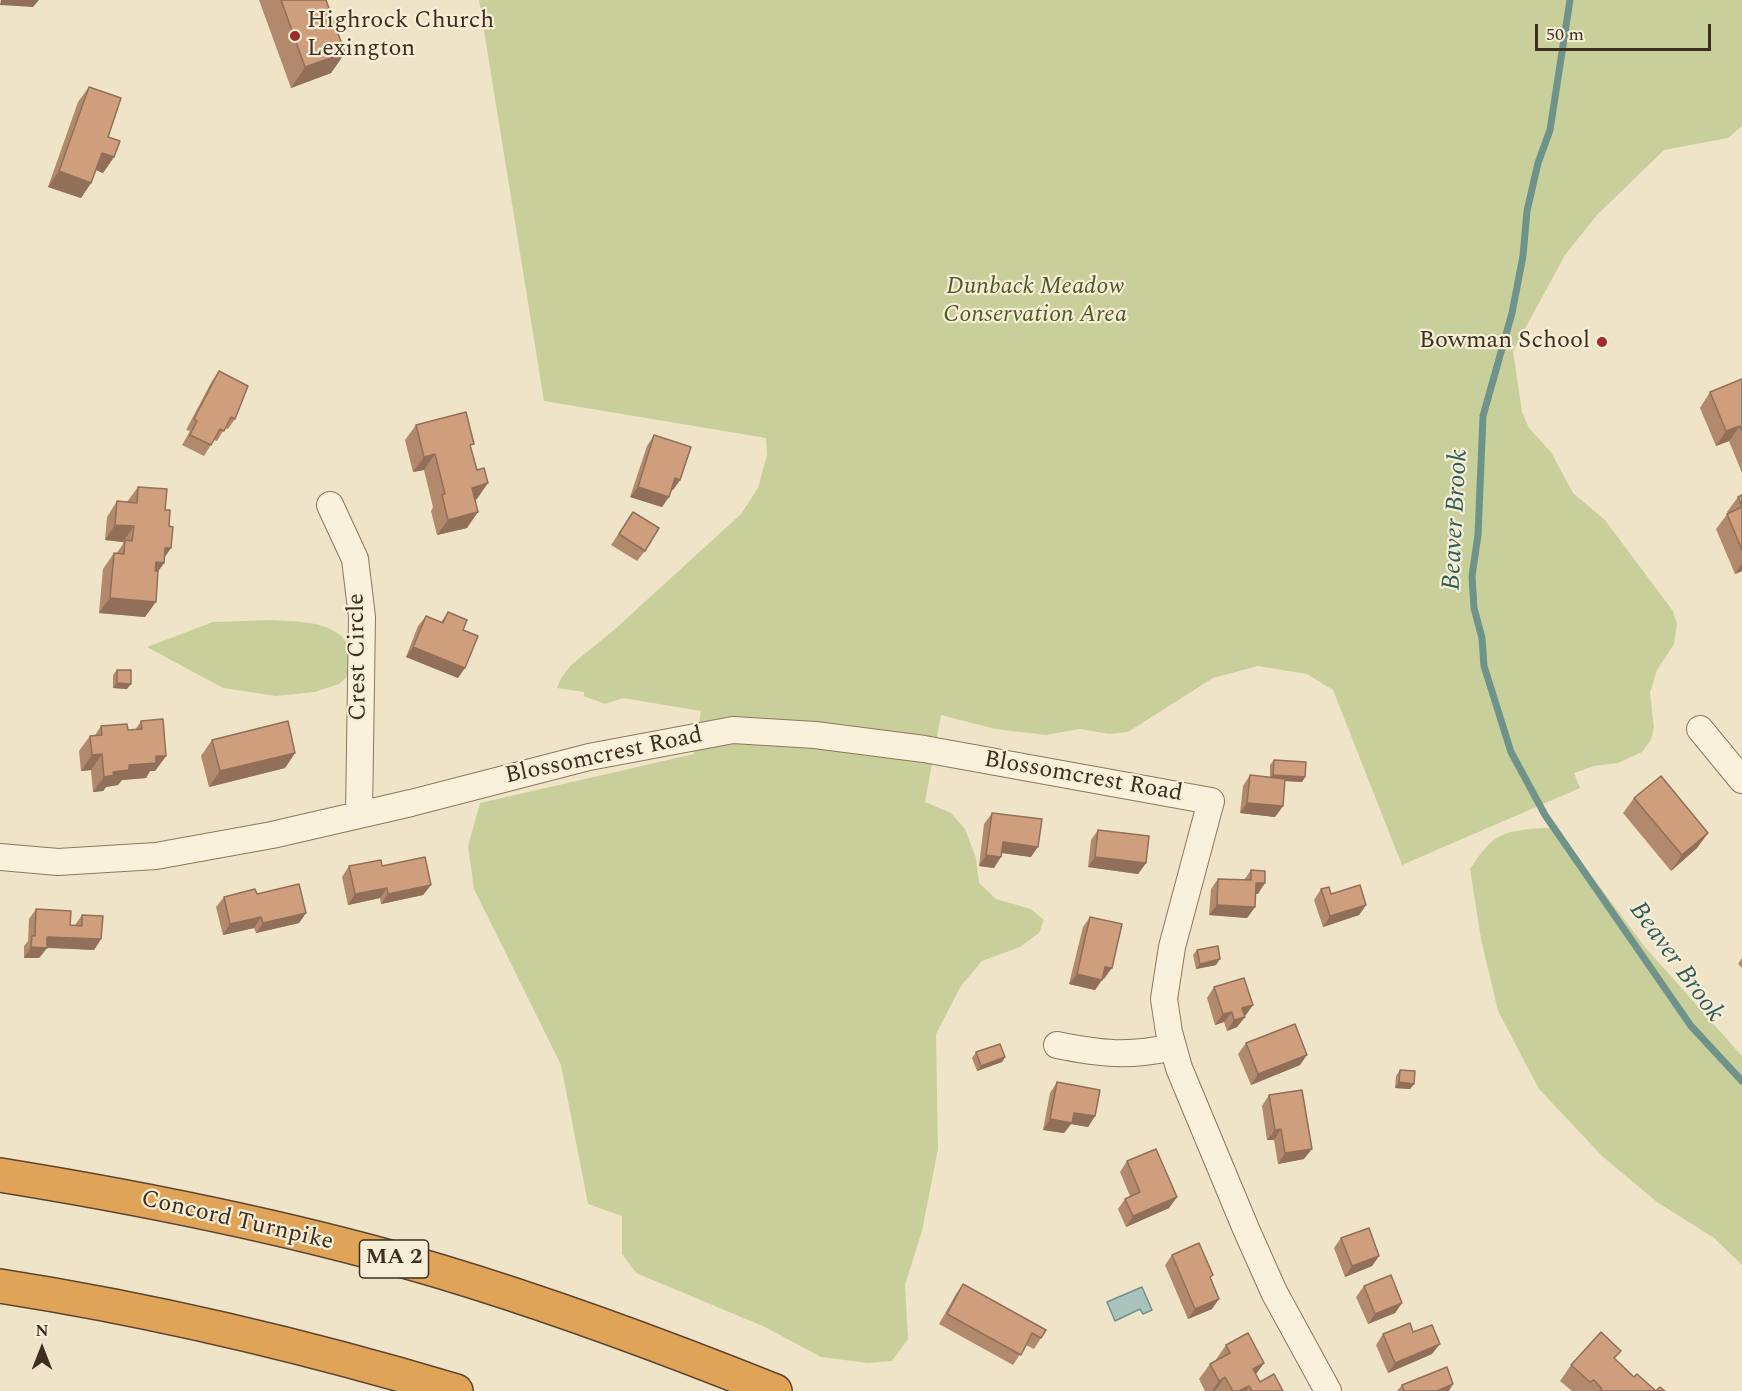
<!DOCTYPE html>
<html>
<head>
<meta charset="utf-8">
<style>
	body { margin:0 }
	#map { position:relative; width:1742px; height:1391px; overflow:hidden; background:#f0e4c8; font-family:Spectral,serif }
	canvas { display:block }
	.north { position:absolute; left:12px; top:1319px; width:60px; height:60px; -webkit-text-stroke:4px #f7eed8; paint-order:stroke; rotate:0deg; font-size:16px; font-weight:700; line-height:24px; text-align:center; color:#3d2e20 }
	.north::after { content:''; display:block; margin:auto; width:21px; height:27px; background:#3d2e20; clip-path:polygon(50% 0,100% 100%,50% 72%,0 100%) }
	.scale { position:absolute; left:1535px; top:24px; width:176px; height:27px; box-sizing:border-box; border:3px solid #3d2e20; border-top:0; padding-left:8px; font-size:18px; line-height:21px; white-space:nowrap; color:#3d2e20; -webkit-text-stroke:4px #f7eed8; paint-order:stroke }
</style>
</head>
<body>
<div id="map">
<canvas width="1742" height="1391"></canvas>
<div class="north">N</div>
<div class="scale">50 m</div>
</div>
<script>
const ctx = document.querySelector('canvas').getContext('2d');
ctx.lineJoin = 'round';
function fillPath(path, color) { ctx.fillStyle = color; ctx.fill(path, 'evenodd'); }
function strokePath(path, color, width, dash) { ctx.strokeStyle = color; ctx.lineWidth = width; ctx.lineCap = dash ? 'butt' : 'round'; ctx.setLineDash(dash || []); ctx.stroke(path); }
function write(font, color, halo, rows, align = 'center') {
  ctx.font = font + ' Spectral,serif'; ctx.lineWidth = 4.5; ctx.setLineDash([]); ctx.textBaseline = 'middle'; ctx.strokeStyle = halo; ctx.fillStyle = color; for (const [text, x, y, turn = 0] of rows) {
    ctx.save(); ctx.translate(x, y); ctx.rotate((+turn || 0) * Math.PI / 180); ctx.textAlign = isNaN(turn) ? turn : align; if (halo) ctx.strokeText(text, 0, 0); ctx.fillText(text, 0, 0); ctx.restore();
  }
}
fillPath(new Path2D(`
	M479,0H1742V126L1728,138L1664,150L1597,215L1565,255L1513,351L1522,412L1529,428L1551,452L1573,493L1605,520L1673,611L1677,624L1674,644L1657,670L1650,693L1654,728L1651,740L1642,752L1618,763L1594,766L1574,773L1580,788L1402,865L1333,690L1307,674L1258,666L1213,678L1128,732L1109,734L1080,729L1046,735L995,729L941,715L925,802L951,813L965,829L976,858L979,883L996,899L1031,909L1044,920L1039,933L1020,947L982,961L961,986L936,1034L938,1149L922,1231L905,1285L908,1339L892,1361L868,1363L821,1357L765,1327L636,1273L622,1254V1216L588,1204L561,1065L474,889L468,846L480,803L694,754L701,711L623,698L605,704L584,696V692L557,688L561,678L571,665L614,630L741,514L758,488L767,455L766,438L544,401Z
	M271,620C299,622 339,620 351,650C354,657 351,667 350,674L339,684L315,692L276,696L223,688L147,647L213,622Z
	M1545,828L1556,829L1645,947L1742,1056V1265L1714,1238L1657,1202L1602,1156L1539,1089L1498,1011L1481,939L1470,869C1494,832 1503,831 1545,828Z`), '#c9cf9b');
const water = new Path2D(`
	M1142,1287L1152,1310L1143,1314L1140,1309L1115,1321L1107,1302Z`);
fillPath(water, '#a9c4bc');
strokePath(water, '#6f938a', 1.5);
strokePath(new Path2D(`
	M1570,0L1550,130L1538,163L1527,211L1523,256L1512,313L1483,416L1478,535L1472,576L1474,608L1482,638L1484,666L1511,752L1545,815L1691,1026L1742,1081`), '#6f938a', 7);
const street = new Path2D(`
	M330,505L355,559L362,617L359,815
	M1700,729L1742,780
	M0,857L58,862L156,856L272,835L411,803L589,757L733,730L815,735L924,749L1211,801L1172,947L1164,999L1169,1032L1179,1068L1246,1229L1274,1292L1328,1391
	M1057,1045C1102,1054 1128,1057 1173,1047`);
const highway = new Path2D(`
	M0,1175C149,1199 298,1229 442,1272C555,1306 665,1347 775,1391
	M0,1286C154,1310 306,1346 456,1391`);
strokePath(street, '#8d765c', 28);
strokePath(highway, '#5b4430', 36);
strokePath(street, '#faf1dc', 26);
strokePath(highway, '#e0a458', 33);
fillPath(new Path2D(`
	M259,0H326L345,53L331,73L291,88Z
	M89,87L114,157L103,173L96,170L91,183L81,198L48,187L78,102Z
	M219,371L235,419L228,429L225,428L217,441L214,440L204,456L182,445L190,431L186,430L212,381Z
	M1742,379V473L1729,441L1716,446L1700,408L1710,392Z
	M416,425L471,449L477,470V499L475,500L467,528L437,535L431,511L433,507L424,470L413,472L405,440Z
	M654,435L680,480L673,490H672L662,507L630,497L647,446Z
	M138,487L165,510L164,563L158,571L145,617L99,613L103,569L114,553L116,554L123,544V542L105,540L107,517L117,501L127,502Z
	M1742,495V571L1735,574L1716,529L1728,513L1727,512L1738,497Z
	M633,512L645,551L637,561L611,545Z
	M448,612L463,630L458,678L406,657L418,626L426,616L441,622Z
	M117,670L127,689L113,688V675Z
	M141,721L166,756L155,771H150L146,778L122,780L118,785L106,787L103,791L93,792L91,770L81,771L79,751L90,736L95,735L101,726L128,730H135Z
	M212,740L295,753L285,768L209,787L201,756Z
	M1274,760L1305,777L1302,782L1285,781L1283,806L1275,817L1240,813L1243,786L1250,775L1270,777V765Z
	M1634,798L1708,833L1697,848L1671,871L1623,813Z
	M992,813L1031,857L1001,853L994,868L979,866L984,824Z
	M1098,830L1146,863L1138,874L1088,867L1091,840Z
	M349,866H382L431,885L423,895L381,904L380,898L348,905L342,877Z
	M1251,870L1258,894H1255V907L1247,918L1209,915L1211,889L1218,879L1244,880Z
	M1321,889L1331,894L1366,905L1359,915L1323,927L1314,900Z
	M224,897L306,913L299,923L256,933L254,928L223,935L216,907Z
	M36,909L70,925H75L82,915L101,939L94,950L47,948L39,958H24V946L28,941L29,919Z
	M1090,917L1104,979L1103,978L1095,990L1069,984L1083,927Z
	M1197,950L1216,965L1196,969L1193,955Z
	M1742,958V968L1738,964Z
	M1214,987L1253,1005L1244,1015L1245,1017L1237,1027L1227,1031L1224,1022L1215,1025L1207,998Z
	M1246,1043L1300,1065L1251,1085L1238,1054Z
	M976,1052L1005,1057L1002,1062L977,1071L972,1058Z
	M1400,1070L1414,1084L1410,1089L1395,1088L1396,1076Z
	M1057,1082L1095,1116L1088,1127L1071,1124L1064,1133L1043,1130L1050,1093Z
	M1269,1095L1304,1159L1278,1164L1274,1140H1267L1262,1106Z
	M1127,1161L1177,1197L1169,1208L1126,1227L1118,1209L1125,1199L1130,1196L1120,1172Z
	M1341,1238L1379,1256L1372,1266L1345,1277L1334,1248Z
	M1172,1255L1211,1279L1212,1309L1188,1319L1165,1265Z
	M963,1284L1041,1338L1034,1349L1026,1345L1013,1365L939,1324L956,1294Z
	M1364,1286L1402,1303L1395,1313L1368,1324L1356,1297Z
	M1413,1332L1432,1354L1388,1373L1376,1345L1383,1334Z
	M1226,1345L1264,1363L1256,1374L1260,1382L1283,1391H1205L1199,1379L1210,1364L1215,1361Z
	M1615,1359L1634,1377L1656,1391H1665H1572L1560,1381L1571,1365Z
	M1402,1385L1449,1391H1397Z`), '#b2896c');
fillPath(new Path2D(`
	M1,0H39L33,7L0,5Z
	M345,53L331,73L291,88L305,67Z
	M102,153L114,157L103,173L91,168Z
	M59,171L91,183L81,198L48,187Z
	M1740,426L1729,441L1716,446L1726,431Z
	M435,454L424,470L413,472L424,457Z
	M675,478L680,480L673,490L668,488Z
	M488,483L477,499L461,503L472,488Z
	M638,487L669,497L662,507L630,497Z
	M478,512L467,528L437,535L448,520Z
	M115,525L134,526L123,542L105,540Z
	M165,548H171L161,563H164L153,579L145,578Z
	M1742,563V571L1735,574Z
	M110,598L156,602L145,617L99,613Z
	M413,647L465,668L458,678L406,657Z
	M117,683L131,684L127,689L113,688Z
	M295,753L285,768L209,787L220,771Z
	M102,754L91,770L81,771L92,755Z
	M156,756H166L155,771H150L146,778L122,780L118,785L106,787L103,791L93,792L104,777L129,765Z
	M1273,775L1305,777L1302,782L1269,780Z
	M1247,803L1283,806L1275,817L1240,813Z
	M1708,833L1697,848L1671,871L1682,855Z
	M1003,842L1038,847L1031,857L996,852Z
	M986,855L1001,857L994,868L979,866Z
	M1095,857L1146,863L1138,874L1088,867Z
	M1256,883H1265L1258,894L1248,893Z
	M431,885L423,895L381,904L388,894Z
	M387,888L380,898L348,905L355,894Z
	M1217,905L1255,907L1247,918L1209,915Z
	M1366,905L1359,915L1323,927L1330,916Z
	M306,913L299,923L256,933L263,923Z
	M261,917L254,928L223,935L230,924Z
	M47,937L101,939L94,950L40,947Z
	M31,947L47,948L39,958H24Z
	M1220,959L1216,965L1196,969L1200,964Z
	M1105,967L1112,968L1104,979L1098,977Z
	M1077,974L1102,980L1095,990L1069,984Z
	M1253,1005L1246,1015L1235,1018L1242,1008Z
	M1232,1012L1224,1022L1215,1025L1223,1014Z
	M1245,1017L1237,1027L1227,1031L1234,1020Z
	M1307,1055L1300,1065L1251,1085L1258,1074Z
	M1005,1057L1002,1062L977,1071L981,1066Z
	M1399,1082L1414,1084L1410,1089L1395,1088Z
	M1074,1113L1095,1116L1088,1127L1071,1124L1064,1133L1043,1130L1050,1119Z
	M1281,1129L1274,1140H1267L1275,1130Z
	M1312,1149L1304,1159L1278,1164L1285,1153Z
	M1177,1197L1169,1208L1126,1227L1133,1216Z
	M1379,1256L1372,1266L1345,1277L1352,1266Z
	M1219,1299L1212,1309L1188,1319L1195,1309Z
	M1402,1303L1395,1313L1368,1324L1375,1314Z
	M1440,1344L1432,1354L1388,1373L1395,1363Z
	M1264,1363L1253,1378V1369Z
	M1225,1377L1215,1391H1212L1219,1381Z
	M1453,1384L1449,1391H1437Z
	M1249,1386L1246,1391H1239Z`), '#916f58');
const building = new Path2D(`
	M281,0H326L345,53L305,67Z
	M89,87L121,98L108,137L120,141L114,157L102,153L91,183L59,171Z
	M219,371L248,386L235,419L231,417L224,431L220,429L211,445L190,435L197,421L194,419Z
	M1742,379V431L1740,426L1726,431L1710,392Z
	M466,412L474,444L470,445L477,470L484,468L488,483L472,488L478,512L448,520L442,495L445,494L435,454L424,457L416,425Z
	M654,435L691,447L680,480L675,478L669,497L638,487Z
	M138,487L167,489L165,510H170L169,526L173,527L171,548H165L164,563L156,562L155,571H158L156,602L110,598L114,553L124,554L125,540L132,541L134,526L115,525L117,501L137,503Z
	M1742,495V506L1738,497Z
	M1742,507V550L1727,514Z
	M633,512L659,528L645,551L619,534Z
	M448,612L467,620L463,630L478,636L465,668L413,647L426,616L443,623Z
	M117,670H131V684L117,683Z
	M163,719L166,756H156V763L129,765V770L113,772L114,775L104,777L102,754L92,755L90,736L102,735L101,726L127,724L128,730L142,729L141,721Z
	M288,721L295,753L220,771L212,740Z
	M1274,760L1306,762L1305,777L1273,775Z
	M1250,775L1285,779L1283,806L1247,803Z
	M1661,776L1708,833L1682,855L1634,798Z
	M992,813L1042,819L1038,847L1003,842L1001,857L986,855Z
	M1098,830L1149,836L1146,863L1095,857Z
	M425,857L431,885L388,894L387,888L355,894L349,866L381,860L382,866Z
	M1251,870L1265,871V883H1256L1255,907L1217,905L1218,879L1251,880Z
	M299,884L306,913L263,923L261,917L230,924L224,897L255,889L257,894Z
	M1360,885L1366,905L1330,916L1321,889L1329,887L1331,894Z
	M36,909L71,911L70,925L82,926V915L103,916L101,939L47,937V948L31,947L32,936H35Z
	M1090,917L1122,924L1112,968L1105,967L1102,980L1077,974Z
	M1218,946L1220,959L1200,964L1197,950Z
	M1244,978L1253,1005L1242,1008L1245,1017L1234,1020L1232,1012L1223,1014L1214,987Z
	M1295,1024L1307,1055L1258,1074L1246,1043Z
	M1000,1044L1005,1057L981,1066L976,1052Z
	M1400,1070L1415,1071L1414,1084L1399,1082Z
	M1057,1082L1100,1090L1095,1116L1074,1113L1072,1123L1050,1119Z
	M1302,1090L1312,1149L1285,1153L1281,1129L1275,1130L1269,1095Z
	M1156,1149L1177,1197L1133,1216L1125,1199L1140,1192L1127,1161Z
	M1369,1228L1379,1256L1352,1266L1341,1238Z
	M1199,1243L1213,1275L1210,1277L1219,1299L1195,1309L1172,1255Z
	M1391,1275L1402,1303L1375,1314L1364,1286Z
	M963,1284L1046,1330L1041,1338L1032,1333L1021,1355L947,1314Z
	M1410,1323L1413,1332L1432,1325L1440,1344L1395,1363L1383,1334Z
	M1601,1332L1621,1351L1614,1358L1634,1377L1637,1374L1656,1391L1660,1387L1665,1391H1600L1602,1389L1594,1380L1590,1382L1571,1365Z
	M1248,1333L1264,1363L1253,1369L1260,1382L1274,1374L1283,1391H1252L1249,1386L1239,1391H1233L1225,1377L1219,1381L1210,1364L1230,1353L1226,1345Z
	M1447,1367L1453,1384L1437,1391H1404L1402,1385Z`);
fillPath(building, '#cf9f7d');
strokePath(building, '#916f58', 1.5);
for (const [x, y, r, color] of [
	[295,36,6,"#9e2a2b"],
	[1602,342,6,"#9e2a2b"]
]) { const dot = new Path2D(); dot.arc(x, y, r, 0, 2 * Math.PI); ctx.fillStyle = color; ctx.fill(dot); strokePath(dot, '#f7eed8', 2); }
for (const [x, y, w] of [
	[394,1259,69]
]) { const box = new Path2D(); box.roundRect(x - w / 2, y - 19, w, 38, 4.5); ctx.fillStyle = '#f7eed8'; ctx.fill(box); strokePath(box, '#3d2e20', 1.5); }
write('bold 22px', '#3d2e20', null, [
	["MA 2",394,1259]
]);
write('24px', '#3d2e20', '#f7eed8', [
	["Highrock Church",307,22],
	["Lexington",307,50],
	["Bowman School",1590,342,"right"]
], 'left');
write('italic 24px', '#4d5a26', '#f7eed8', [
	["Dunback Meadow",1035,288],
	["Conservation Area",1035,316]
]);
write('24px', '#3d2e20', '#f7eed8', [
	["Crest Circle",359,657,-91],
	["Blossomcrest Road",604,757,-12],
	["Blossomcrest Road",1083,778,10],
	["Concord Turnpike",237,1222,13]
]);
write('italic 26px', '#2f5d5a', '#f7eed8', [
	["Beaver Brook",1457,520,-87],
	["Beaver Brook",1675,963,54]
]);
</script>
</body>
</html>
